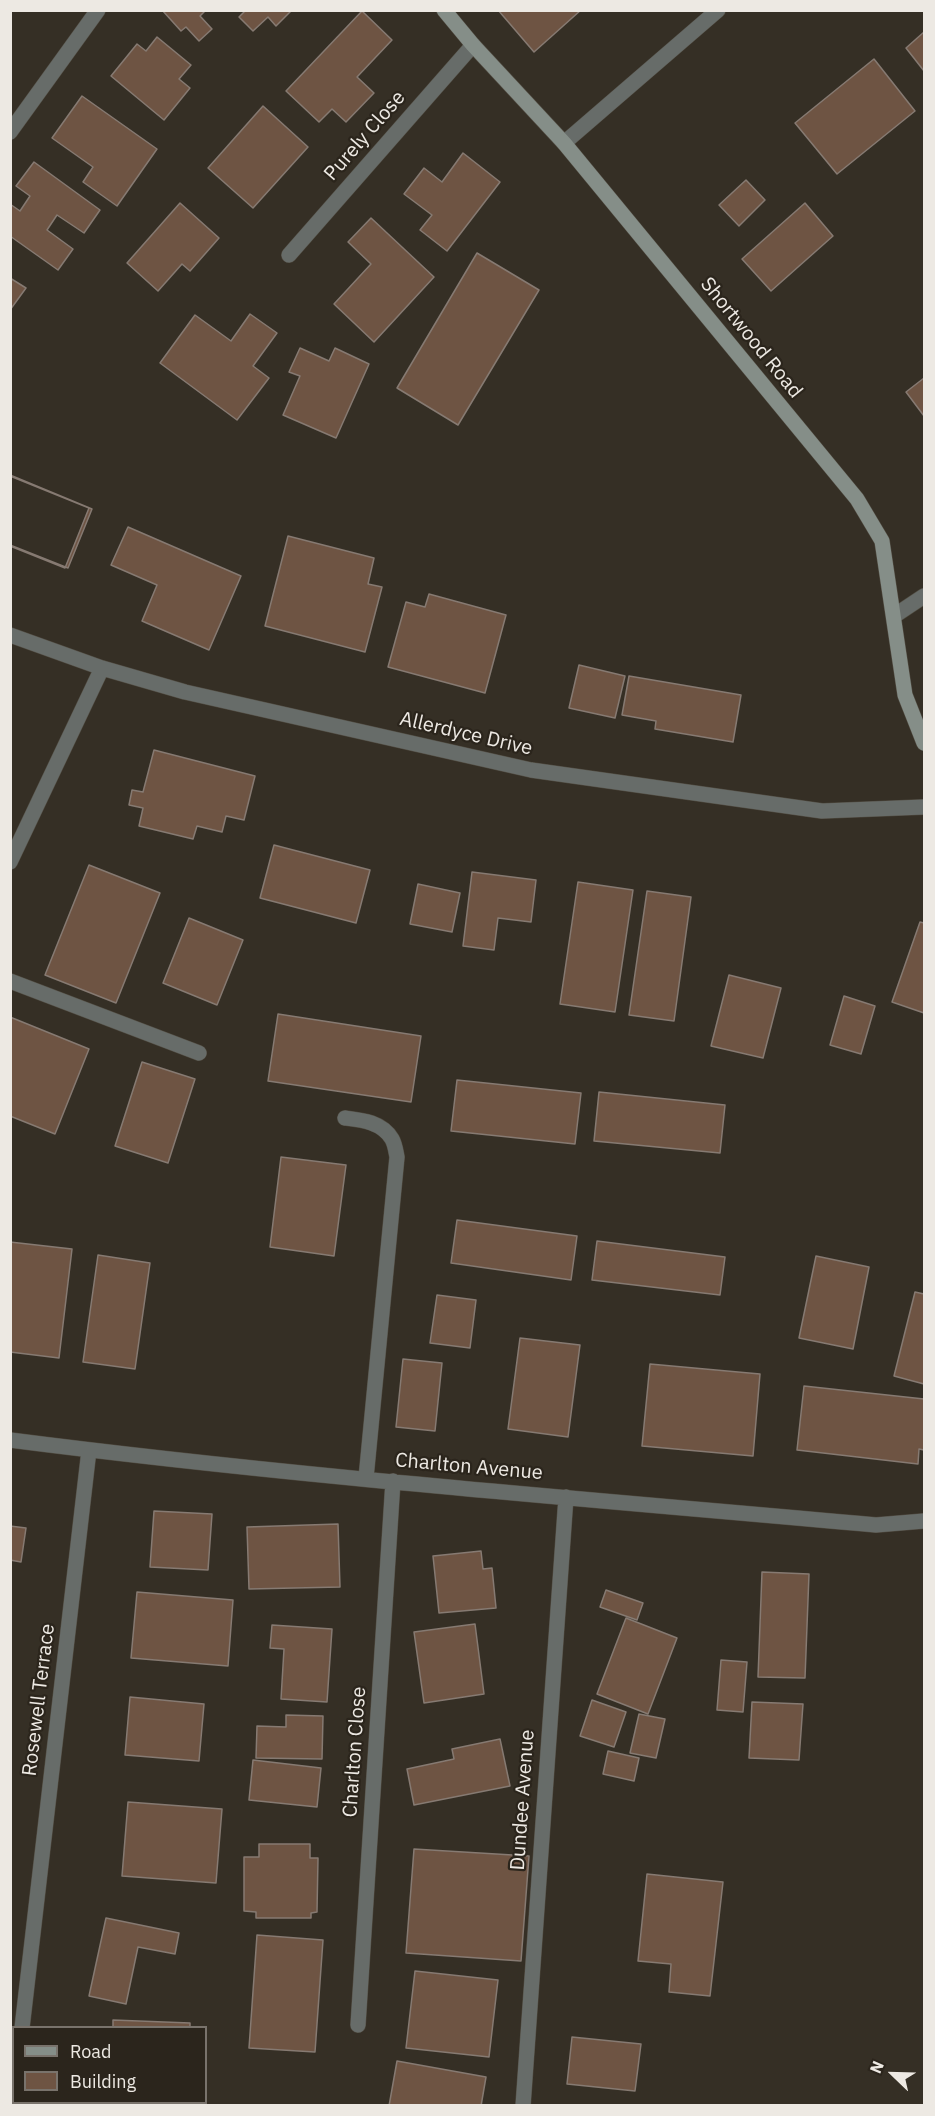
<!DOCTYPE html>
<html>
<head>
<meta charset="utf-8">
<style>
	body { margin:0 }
	#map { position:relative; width:935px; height:2116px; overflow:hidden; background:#352f25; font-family:"IBM Plex Sans",sans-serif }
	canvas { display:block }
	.frame { position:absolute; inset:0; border:12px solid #ede9e3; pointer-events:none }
	.legend { position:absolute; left:12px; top:2026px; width:195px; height:78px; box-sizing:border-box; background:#2b251c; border:2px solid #79736c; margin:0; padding:8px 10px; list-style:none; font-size:18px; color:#ede9e3 }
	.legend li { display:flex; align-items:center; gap:12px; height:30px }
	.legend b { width:30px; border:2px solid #79736c }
	.north { position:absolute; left:863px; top:2044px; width:60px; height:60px; -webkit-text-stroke:4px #2b251c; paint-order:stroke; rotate:293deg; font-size:16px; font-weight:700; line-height:24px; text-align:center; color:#ede9e3 }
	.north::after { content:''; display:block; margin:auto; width:21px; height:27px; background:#ede9e3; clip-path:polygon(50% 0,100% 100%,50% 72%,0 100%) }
</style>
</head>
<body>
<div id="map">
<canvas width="935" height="2116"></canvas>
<div class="frame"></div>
<ul class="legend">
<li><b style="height:8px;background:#858e88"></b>Road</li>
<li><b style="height:16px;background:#6e5443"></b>Building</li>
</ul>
<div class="north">N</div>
</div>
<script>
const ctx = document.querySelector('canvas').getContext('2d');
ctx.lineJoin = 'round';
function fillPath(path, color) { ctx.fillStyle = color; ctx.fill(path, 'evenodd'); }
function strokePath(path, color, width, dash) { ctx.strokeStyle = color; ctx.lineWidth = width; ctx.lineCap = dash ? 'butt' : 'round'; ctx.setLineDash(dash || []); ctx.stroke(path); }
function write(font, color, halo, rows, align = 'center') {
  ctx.font = font + ' "IBM Plex Sans",sans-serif'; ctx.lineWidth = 4.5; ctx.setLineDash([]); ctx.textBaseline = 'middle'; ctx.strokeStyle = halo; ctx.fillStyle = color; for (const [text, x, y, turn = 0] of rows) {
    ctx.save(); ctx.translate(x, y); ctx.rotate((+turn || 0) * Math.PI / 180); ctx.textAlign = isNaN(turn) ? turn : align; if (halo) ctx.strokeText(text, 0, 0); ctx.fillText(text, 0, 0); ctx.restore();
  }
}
const building = new Path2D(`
	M162,10H206L200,16L212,29L199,41L186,27L181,31Z
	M246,10H292L276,26L268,17L253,31L239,17Z
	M498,10H581L534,52Z
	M362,11L392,40L357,77L374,93L346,122L332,109L319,122L286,91Z
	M924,32V71L906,48Z
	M157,37L191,65L179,79L190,88L164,120L111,76L137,44L146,51Z
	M874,59L915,111L837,174L795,123Z
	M82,96L157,149L117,206L83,182L93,167L52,138Z
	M263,106L308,147L253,208L208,168Z
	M463,153L500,182L447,251L420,230L432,215L404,194L424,168L442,182Z
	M34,162L100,210L84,233L57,215L47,230L73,249L58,270L10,236V204L20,211L30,196L16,186Z
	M746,180L765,200L739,226L719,205Z
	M180,203L219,238L190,271L182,264L158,291L127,263Z
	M805,203L833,236L771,291L742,259Z
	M371,218L434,277L374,342L334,304L371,264L348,242Z
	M477,253L539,290L458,425L397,388Z
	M10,278L26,288L10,310Z
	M250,314L277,333L253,366L269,378L237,420L160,363L195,315L231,341Z
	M300,348L329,361L335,348L369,364L336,438L283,415L300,376L289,372Z
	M924,378V416L906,392Z
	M10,475L92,509L68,568L10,545Z
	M10,476L89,508L65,568L10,546Z
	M128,527L241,576L209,650L142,621L157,585L111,565Z
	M288,536L374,558L368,584L382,587L365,652L265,626Z
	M429,594L506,615L485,693L388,667L406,602L425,607Z
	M579,665L625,676L615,718L569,708Z
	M629,676L741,695L733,742L655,729L656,721L622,715Z
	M154,750L255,776L244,820L226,816L222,832L197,826L193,839L139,826L143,808L129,805L132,790L143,792Z
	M274,845L370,870L356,923L260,898Z
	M89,865L160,893L116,1003L45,975Z
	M472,872L536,880L531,922L498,918L494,950L463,946Z
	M578,882L633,890L615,1012L560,1004Z
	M418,884L460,893L452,932L410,924Z
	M647,891L691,897L674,1021L629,1015Z
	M189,918L243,940L217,1005L163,983Z
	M920,922L924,923V1013L892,1002Z
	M729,975L781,988L763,1058L711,1046Z
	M844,996L875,1006L861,1054L830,1045Z
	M278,1014L421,1036L411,1102L268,1081Z
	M10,1017L89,1049L55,1134L10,1116Z
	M142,1062L195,1079L168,1163L115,1146Z
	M457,1080L581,1093L575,1144L451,1131Z
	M599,1092L725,1105L720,1153L594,1141Z
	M281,1157L346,1165L334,1256L270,1247Z
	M457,1220L577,1236L571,1280L451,1263Z
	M597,1241L725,1257L720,1295L592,1280Z
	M10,1242L72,1249L59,1358L10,1352Z
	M98,1255L150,1263L135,1369L83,1362Z
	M816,1256L869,1267L853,1349L799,1338Z
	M915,1292L924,1294V1384L894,1376Z
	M437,1295L476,1300L470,1348L430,1343Z
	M520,1338L580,1345L568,1437L508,1429Z
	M403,1359L442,1363L435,1431L396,1427Z
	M650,1364L760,1374L753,1456L642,1446Z
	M804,1386L924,1399V1450L919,1449L918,1464L797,1450Z
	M154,1511L212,1514L208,1570L150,1567Z
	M338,1524L340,1587L249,1589L247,1527Z
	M10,1526L26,1528L21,1562L10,1560Z
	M481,1551L483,1569L492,1568L496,1608L439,1613L433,1556Z
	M762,1572L809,1574L805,1678L758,1677Z
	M606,1590L643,1603L637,1620L600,1607Z
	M137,1592L233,1600L228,1666L131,1658Z
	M626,1618L677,1638L648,1714L597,1694Z
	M475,1624L484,1694L424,1703L414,1632Z
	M272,1625L332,1629L327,1702L281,1699L284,1649L270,1648Z
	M721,1660L747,1662L743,1712L717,1710Z
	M130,1697L204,1704L199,1761L125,1755Z
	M592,1700L626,1712L614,1747L580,1736Z
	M752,1702L803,1704L799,1760L749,1758Z
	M639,1714L665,1719L656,1758L630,1753Z
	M286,1715L323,1716L322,1759L256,1758L257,1726L286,1727Z
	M500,1739L510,1786L414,1805L407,1769L454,1759L452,1749Z
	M608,1751L639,1758L634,1781L603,1774Z
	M253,1760L321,1768L317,1807L249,1800Z
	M128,1802L222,1809L216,1883L122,1876Z
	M259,1844H310V1858H318L317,1912L311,1913V1918H256V1912L244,1911V1857H259Z
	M414,1849L529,1856L521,1961L406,1953Z
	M647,1874L723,1882L710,1996L669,1992L671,1964L638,1961Z
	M106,1918L179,1933L175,1954L138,1947L126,2004L89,1996Z
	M257,1935L323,1940L315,2052L249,2048Z
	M415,1971L498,1980L489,2057L406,2048Z
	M113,2020L190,2023V2028H113Z
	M572,2037L641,2044L635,2091L567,2084Z
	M397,2061L486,2077L481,2106H389Z`);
fillPath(building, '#6e5443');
strokePath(building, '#867a72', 1.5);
const minor = new Path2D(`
	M10,132L98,10
	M564,143L718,10
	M289,255L473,45
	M894,616L924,596
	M10,635L102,668L185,692L531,770L822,811L924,807
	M10,862L102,668
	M10,981L199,1053
	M345,1118C362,1120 382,1122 392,1139C395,1144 396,1152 397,1157L366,1478
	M10,1440C298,1477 587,1499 876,1525L924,1521
	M358,2025L393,1481
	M22,2028L89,1450
	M13,2106L14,2102
	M523,2106L566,1497`);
const secondary = new Path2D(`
	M444,10L473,45L564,143L857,499L882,541L905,695L924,743`);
strokePath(minor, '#524d43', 16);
strokePath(secondary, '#524d43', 16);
strokePath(minor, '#676c69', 15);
strokePath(secondary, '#858e88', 15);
write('20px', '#ede9e3', '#2b251c', [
	["Purely Close",365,136,-49],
	["Shortwood Road",751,338,51],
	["Allerdyce Drive",466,734,13],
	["Charlton Avenue",469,1467,5],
	["Rosewell Terrace",39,1700,-83],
	["Charlton Close",355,1752,-86],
	["Dundee Avenue",523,1800,-86]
]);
</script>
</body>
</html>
